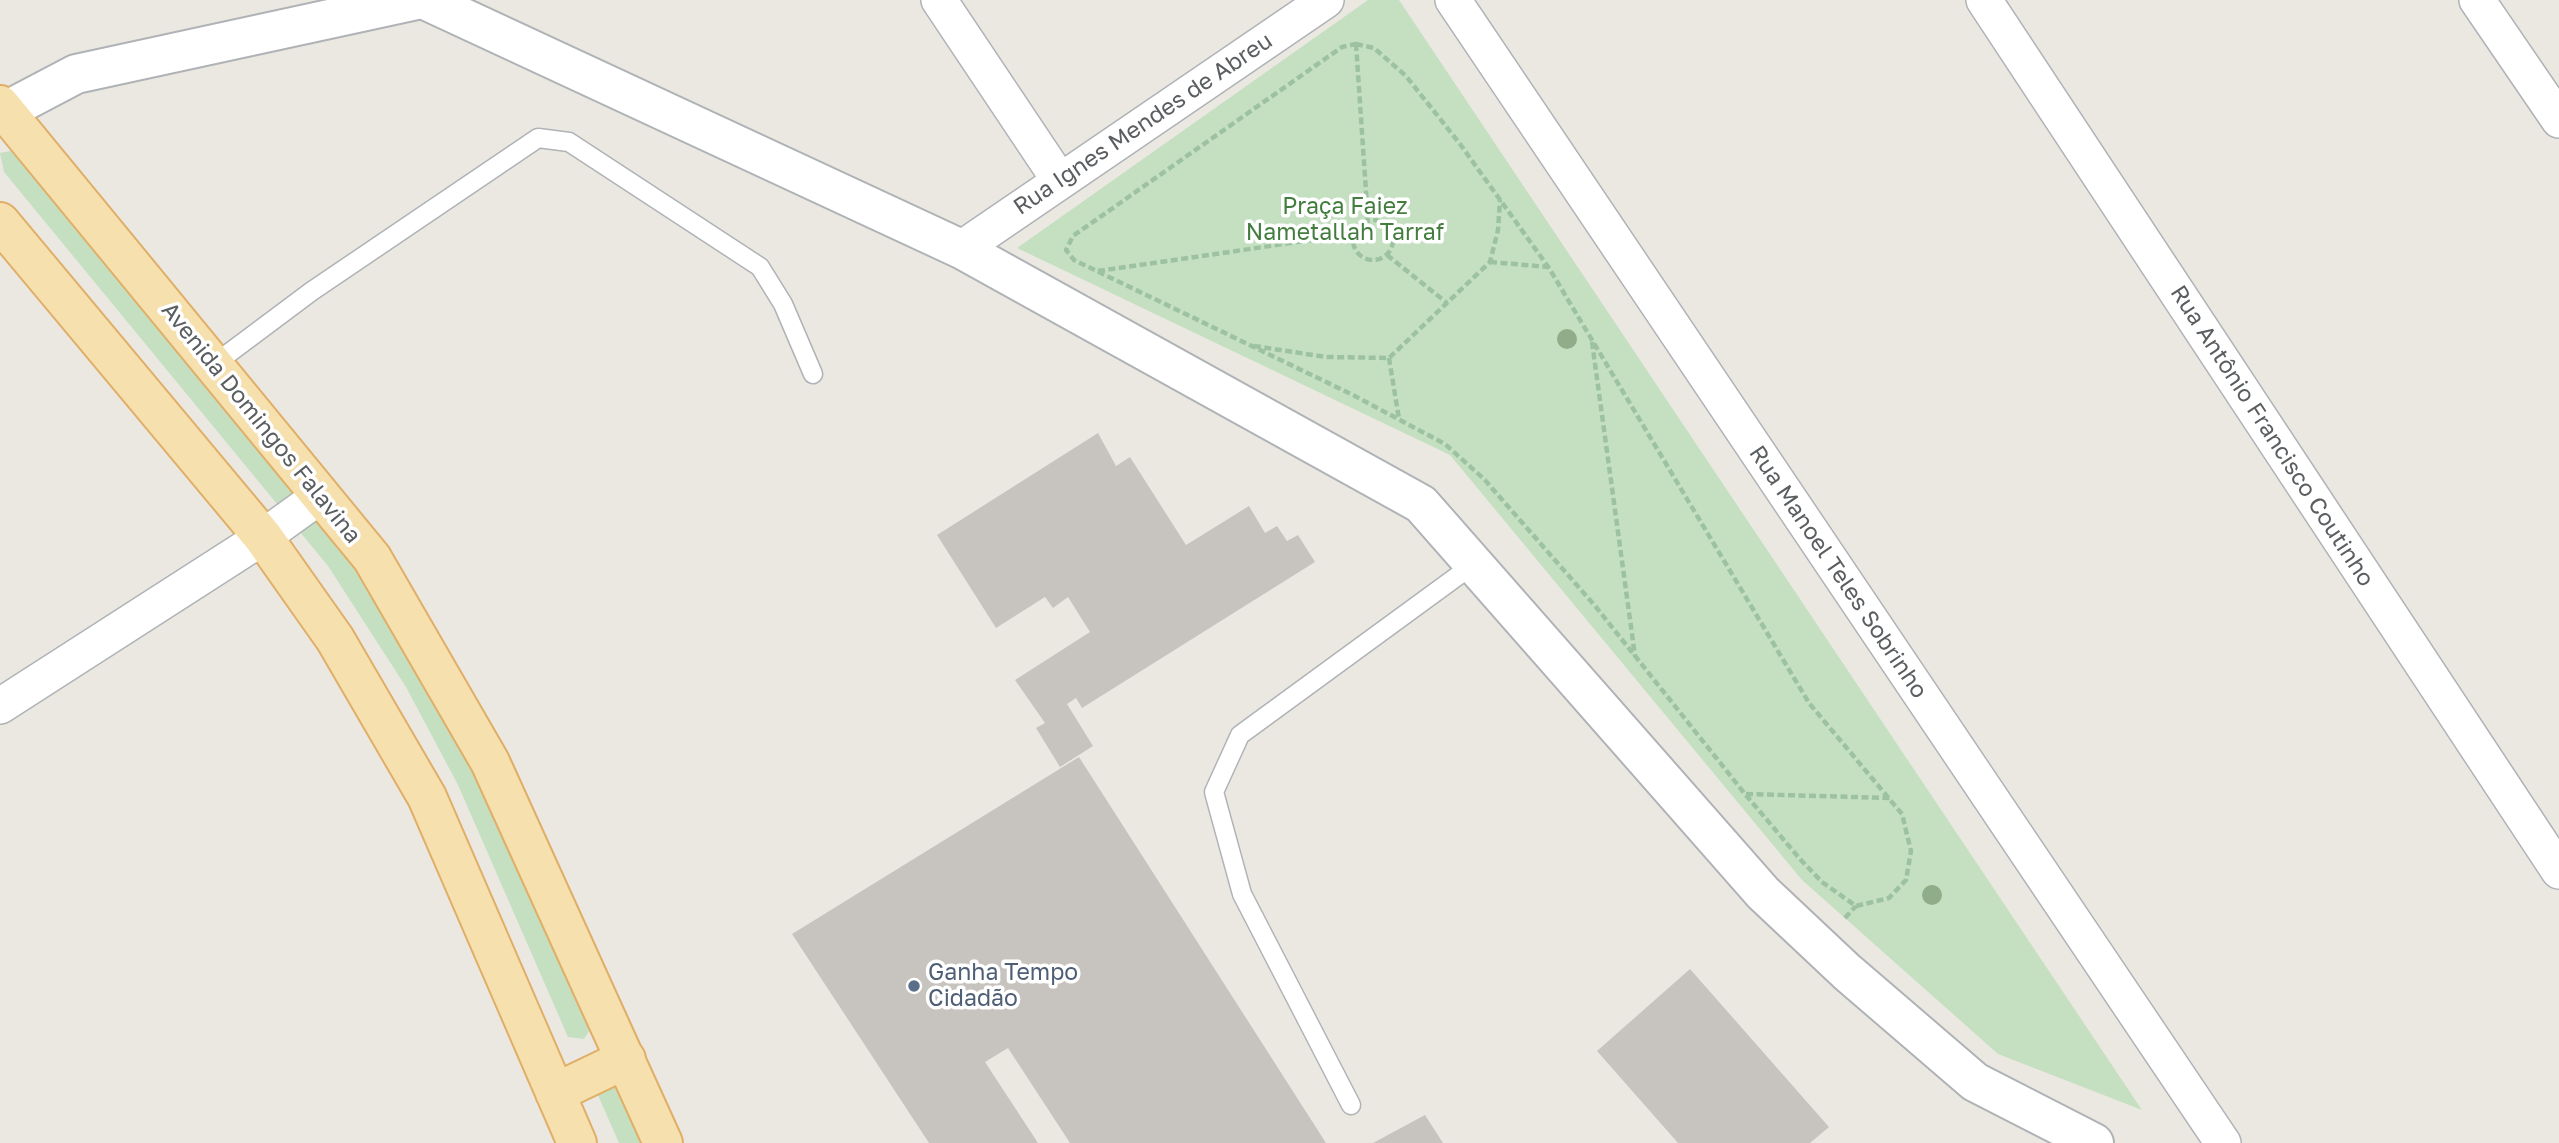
<!DOCTYPE html>
<html>
<head>
<meta charset="utf-8">
<style>
	body { margin:0 }
	canvas { display:block; background:#ebe8e2 }
</style>
</head>
<body>
<canvas width="2559" height="1143"></canvas>
<script>
const ctx = document.querySelector('canvas').getContext('2d');
ctx.lineJoin = 'round';
function fillPath(path, color) { ctx.fillStyle = color; ctx.fill(path, 'evenodd'); }
function strokePath(path, color, width, dash) { ctx.strokeStyle = color; ctx.lineWidth = width; ctx.lineCap = dash ? 'butt' : 'round'; ctx.setLineDash(dash || []); ctx.stroke(path); }
function write(font, color, halo, rows, align = 'center') {
  ctx.font = font + ' "Golos Text",sans-serif'; ctx.lineWidth = 7; ctx.setLineDash([]); ctx.textBaseline = 'middle'; ctx.strokeStyle = halo; ctx.fillStyle = color; for (const [text, x, y, turn = 0] of rows) {
    ctx.save(); ctx.translate(x, y); ctx.rotate((+turn || 0) * Math.PI / 180); ctx.textAlign = isNaN(turn) ? turn : align; if (halo) ctx.strokeText(text, 0, 0); ctx.fillText(text, 0, 0); ctx.restore();
  }
}
fillPath(new Path2D(`
	M1368,0H1399L2142,1110L1998,1054L1802,880L1450,455L1017,248Z
	M21,149L412,636L596,1020L584,1039L568,1037L458,785L406,687L328,566L4,172L0,153Z
	M619,1083L646,1143H619L597,1093Z`), '#c5e0c1');
fillPath(new Path2D(`
	M1098,433L1116,466L1130,457L1186,545L1249,506L1265,533L1277,526L1287,541L1298,535L1315,562L1082,708L1076,698L1067,704L1093,746L1060,767L1036,728L1045,723L1015,680L1090,632L1068,597L1053,608L1045,597L996,628L937,535Z
	M1079,757L1326,1143H1070L1008,1048L985,1062L1038,1143H929L792,934Z
	M1690,969L1829,1127L1810,1143H1678L1597,1051Z
	M1425,1115L1443,1143H1373Z`), '#c7c3bf');
const service = new Path2D(`
	M213,365L312,291L538,138L569,142L760,267L783,304L813,374
	M1351,1105L1242,894L1214,792L1240,735L1474,564`);
const minor = new Path2D(`
	M939,0L1060,181
	M1453,0L2223,1143
	M1984,0L2559,871
	M2477,0L2559,120
	M961,249L1326,0
	M0,706L263,537L320,496`);
const tertiary = new Path2D(`
	M425,0L961,249L1421,504L1763,893L1847,972L1975,1082L2094,1143
	M0,114L76,74L417,0`);
const primary = new Path2D(`
	M0,105L372,558L490,762L663,1143
	M0,222L263,537L335,639L427,797L577,1143
	M555,1093L626,1059`);
strokePath(service, '#afb3b6', 21);
strokePath(minor, '#afb3b6', 38);
strokePath(tertiary, '#afb3b6', 42);
strokePath(primary, '#e0ae67', 42);
strokePath(new Path2D(`
	M1356,44L1374,48L1406,76L1460,144L1549,268L1809,703L1902,814L1911,851L1906,880L1889,898L1856,906L1822,882L1800,859L1745,794L1596,607L1484,479L1445,444L1353,395L1074,260L1066,250L1073,236L1342,47Z
	M1356,44L1368,221
	M1353 240a20 20 0 1 1 40 0a20 20 0 1 1-40 0Z
	M1387,255L1447,303
	M1490,262L1549,267
	M1098,271L1353,234
	M1592,342L1635,656
	M1254,346L1326,357L1389,358L1490,262L1498,230L1500,200
	M1389,358L1399,419
	M1746,794L1890,798
	M1845,918L1856,906`), '#9dc2a2', 4.5, [7, 3.5]);
strokePath(service, '#fff', 18);
strokePath(minor, '#fff', 35);
strokePath(tertiary, '#fff', 38);
strokePath(primary, '#f5e0ae', 38);
ctx.fillStyle = '#8fad88';
for (const [x, y] of [
	[1567,339],
	[1932,895]
]) { ctx.beginPath(); ctx.arc(x, y, 10, 0, 2 * Math.PI); ctx.fill(); }
for (const [x, y, r, color] of [
	[914,986,7,"#5c6f8a"]
]) { const dot = new Path2D(); dot.arc(x, y, r, 0, 2 * Math.PI); ctx.fillStyle = color; ctx.fill(dot); strokePath(dot, '#fff', 2.5); }
write('23px', '#5a5e61', '#fff', [
	["Rua Ignes Mendes de Abreu",1143,124,-34],
	["Avenida Domingos Falavina",261,423,51],
	["Rua Antônio Francisco Coutinho",2272,436,57],
	["Rua Manoel Teles Sobrinho",1838,572,56]
]);
write('23px', '#437d3e', '#fff', [
	["Praça Faiez",1345,207],
	["Nametallah Tarraf",1345,233]
]);
write('23px', '#4e5e75', '#fff', [
	["Ganha Tempo",928,973],
	["Cidadão",928,999]
], 'left');
</script>
</body>
</html>
